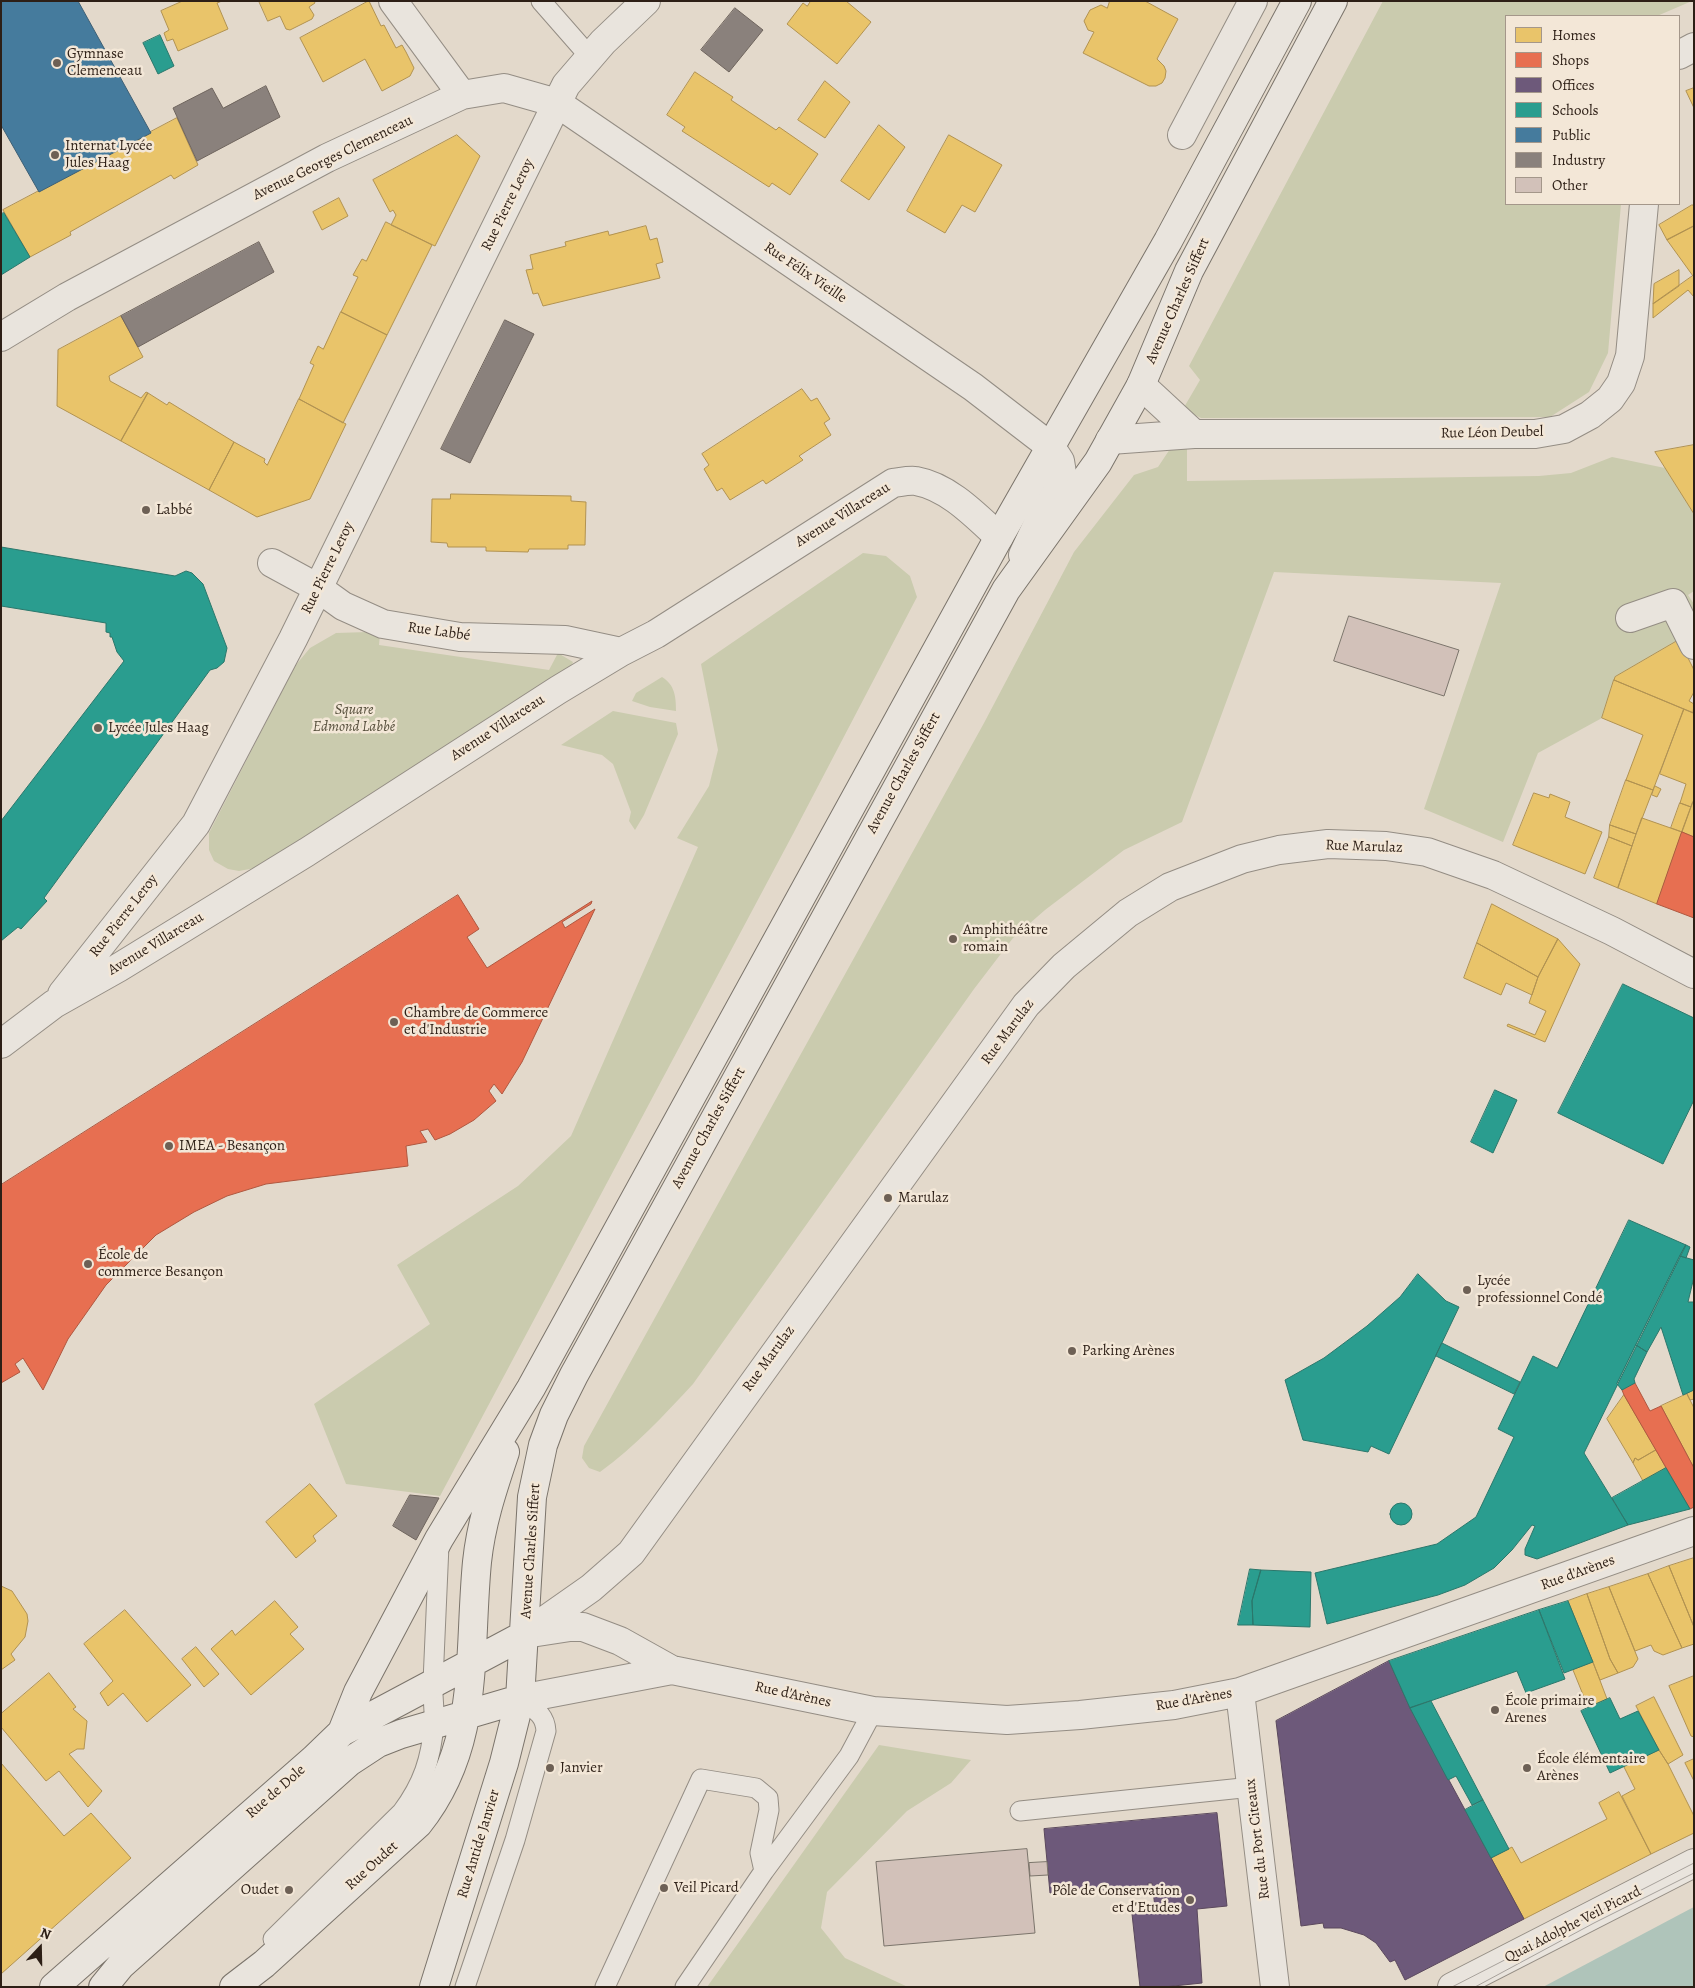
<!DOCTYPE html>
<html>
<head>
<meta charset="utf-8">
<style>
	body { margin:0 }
	#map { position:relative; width:1695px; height:1988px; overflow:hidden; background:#e3d9cb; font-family:Alegreya,serif }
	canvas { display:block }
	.frame { position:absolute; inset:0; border:2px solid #2d1f16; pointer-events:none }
	.legend { position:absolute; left:1505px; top:15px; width:175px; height:190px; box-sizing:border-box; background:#f3e7d7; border:1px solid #a4978a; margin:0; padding:6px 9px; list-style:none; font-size:15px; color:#2d1f16 }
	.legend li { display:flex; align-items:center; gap:10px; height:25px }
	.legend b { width:25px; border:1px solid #a4978a }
	.north { position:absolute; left:15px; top:1923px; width:50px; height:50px; -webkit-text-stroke:4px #f3e7d7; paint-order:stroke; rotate:21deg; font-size:14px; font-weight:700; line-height:20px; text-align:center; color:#2d1f16 }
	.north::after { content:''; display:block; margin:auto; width:18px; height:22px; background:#2d1f16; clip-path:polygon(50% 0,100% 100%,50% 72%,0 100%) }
</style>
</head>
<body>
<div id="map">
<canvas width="1695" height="1988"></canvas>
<div class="frame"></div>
<ul class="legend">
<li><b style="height:14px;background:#e9c46a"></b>Homes</li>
<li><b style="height:14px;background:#e76f51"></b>Shops</li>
<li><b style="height:14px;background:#6d597a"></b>Offices</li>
<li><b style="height:14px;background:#2a9d8f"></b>Schools</li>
<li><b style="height:14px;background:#457b9d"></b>Public</li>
<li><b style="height:14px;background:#8a817c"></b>Industry</li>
<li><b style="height:14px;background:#d2c1b9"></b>Other</li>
</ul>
<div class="north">N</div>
</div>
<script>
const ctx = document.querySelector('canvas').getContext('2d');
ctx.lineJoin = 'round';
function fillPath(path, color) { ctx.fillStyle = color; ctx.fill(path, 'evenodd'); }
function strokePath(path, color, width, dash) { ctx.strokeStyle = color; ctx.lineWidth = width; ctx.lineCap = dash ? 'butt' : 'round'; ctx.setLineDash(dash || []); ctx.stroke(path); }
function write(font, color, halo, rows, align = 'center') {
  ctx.font = font + ' Alegreya,serif'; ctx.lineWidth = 5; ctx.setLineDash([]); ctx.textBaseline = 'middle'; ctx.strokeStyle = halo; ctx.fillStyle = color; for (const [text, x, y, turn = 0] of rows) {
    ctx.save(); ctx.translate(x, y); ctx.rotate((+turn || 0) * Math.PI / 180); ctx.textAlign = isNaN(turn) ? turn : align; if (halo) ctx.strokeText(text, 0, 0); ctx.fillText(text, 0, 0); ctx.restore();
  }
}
fillPath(new Path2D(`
	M1383,1H1692L1657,16H1506V204H1621L1608,353L1589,392L1550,417L1201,418L1183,409L1200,380L1189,366Z
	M1187,448V481L1539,476L1571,473L1612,457L1665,468L1694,514V591L1688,595L1694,604V631L1615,677L1602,718L1538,753L1503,842L1424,809L1501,583L1274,572L1182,822L1124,850L1045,910L1013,938L974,989L693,1384C664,1415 635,1447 600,1472L589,1468L582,1458L584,1446L984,723L1074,552L1134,475L1158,467L1170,449Z
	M863,553L886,556L910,576L917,597L793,834L440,1496L346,1484L314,1404L430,1324L397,1265L518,1186L571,1136L698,847L677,838L709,786L718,750L701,664Z
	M368,632L380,634L379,645L549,670L558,653L573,662L565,681L255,868L239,871L228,869L214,861L209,850V833L295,666L310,648L336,633Z
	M662,677C675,685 676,697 676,711L650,707L632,701L636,693Z
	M613,711L676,723L678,734L644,815L635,830L629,821L631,812L613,764L602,755L561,745Z
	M879,1745L971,1760L951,1783L907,1811L827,1892L821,1928L845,1958L908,1987H707Z`), '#cacbae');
fillPath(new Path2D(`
	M1694,1907V1987H1543L1690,1909Z`), '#afc4ba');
const homes = new Path2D(`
	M183,1H222L217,3L228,29L178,51L173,39L167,41L164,33L169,30L161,11Z
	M259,1H314L315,3L309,7L314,15L312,19L290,30L286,29L280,16L268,21Z
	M369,1L381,26L384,25L396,48L402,45L406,52L414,68L410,76L382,91L365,59L323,82L300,38Z
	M811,1H846L871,22L837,64L787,24L803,3L807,6Z
	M1110,1H1145L1178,19L1157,59L1164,66L1166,71L1165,78L1162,83L1156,86H1149L1083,53L1094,32L1088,30L1084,21L1090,10L1101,5L1107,8Z
	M695,72L733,97L731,100L776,130L779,127L818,154L790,195L772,183L769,187L682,131L685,127L667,115Z
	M825,81L850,102L825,138L798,120Z
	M1694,88V108L1686,91Z
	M177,118L198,165L174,179L171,175L70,232L71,235L30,257L3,210Z
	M879,125L905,147L869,200L841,181Z
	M457,135L480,156L435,246L391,225L396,215L393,210L390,212L373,180Z
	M949,135L1002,165L975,212L962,205L945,233L907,211Z
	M339,198L348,216L322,230L313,212Z
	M1692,205H1694V226L1667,240L1659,225Z
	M386,222L432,245L387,335L341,312L358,277L353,275L362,259L366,261Z
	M646,226L650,240L657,238L663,262L656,264L660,278L543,306L538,293L533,294L526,270L533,269L530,255L566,246L565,242L608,231L609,235Z
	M1694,226V275L1693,276L1667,240Z
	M1679,270V286L1653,304L1654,284Z
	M1694,275V297L1688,290L1653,318V304Z
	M341,312L387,335L343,423L299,399L314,365L310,363L318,346L323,349Z
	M121,316L143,357L109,376L110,381L141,398L146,392L148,393L121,441L57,406L58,350Z
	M802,389L811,401L817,398L830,419L824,423L831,435L799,456L803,460L766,484L763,480L730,500L722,488L717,491L704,469L709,465L702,454Z
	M148,393L167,405L169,402L234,442L209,490L121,441Z
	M299,399L346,424L310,499L257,517L209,490L234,442L265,459L264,462L267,465Z
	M1694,445V514L1655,452Z
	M451,494L571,496V501L586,502L585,545H568V549H529L528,552L486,551V547H448L447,543L431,542L432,499H450Z
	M1679,640L1694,670V692L1689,701L1694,704L1693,713L1614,680L1615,677Z
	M1614,680L1684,709L1653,790L1626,780L1643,735L1602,718Z
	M1684,709L1694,713V799L1691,807L1680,803L1686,784L1660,774Z
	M1626,780L1653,790L1636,834L1610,825Z
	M1655,786L1661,789L1657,797L1652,795Z
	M1534,793L1549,798L1550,794L1570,802L1565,817L1602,832L1585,874L1513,845Z
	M1693,802H1694V837L1682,832Z
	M1680,803L1691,807L1682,832L1671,828Z
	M1642,818L1682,832L1657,904L1618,888Z
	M1610,825L1636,834L1632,846L1609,837Z
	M1609,837L1632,846L1618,888L1594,878Z
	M1492,904L1558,939L1538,977L1477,943Z
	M1558,939L1580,964L1545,1042L1507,1026L1508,1024L1535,1035L1546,1011L1529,1003L1538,977Z
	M1477,943L1538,977L1532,995L1506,983L1501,995L1464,978Z
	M1694,1390V1399L1690,1400L1687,1394Z
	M1687,1394L1694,1408V1468L1661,1406Z
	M1624,1395L1656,1450L1638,1460L1635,1458L1633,1463L1607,1419Z
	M1656,1450L1666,1468L1643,1481L1633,1463L1635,1458L1638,1460Z
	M310,1484L337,1516L313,1536L316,1541L296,1558L266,1522Z
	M1694,1558V1627L1669,1566Z
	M1669,1566L1694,1627V1644L1682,1648L1648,1574Z
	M1648,1574L1682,1648L1663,1655L1654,1651L1651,1645L1635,1651L1609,1587Z
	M1,1586L12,1591L27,1614L28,1621L25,1637L11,1654L15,1660L1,1670Z
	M1609,1587L1638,1659L1633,1667L1618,1673L1610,1659L1587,1594Z
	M1587,1594L1610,1659L1618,1673L1600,1680L1568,1601Z
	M275,1601L298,1627L290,1634L304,1649L251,1695L211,1649L232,1630L235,1635Z
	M125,1610L191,1685L147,1722L123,1693L108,1706L100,1693L113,1681L84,1644Z
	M196,1647L219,1674L204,1687L182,1659Z
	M1593,1662L1607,1699L1588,1707L1573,1670Z
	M49,1673L76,1707L73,1709L87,1721L84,1749H77L69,1754L102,1791L88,1807L59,1771L46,1781L1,1727V1714Z
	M1694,1676V1737L1691,1736L1669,1686Z
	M1654,1697L1683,1755L1668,1764L1659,1750L1636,1706Z
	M1659,1750L1668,1764L1694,1816V1833L1651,1854L1622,1796L1635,1789L1624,1767Z
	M1694,1759V1781L1685,1763Z
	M1,1763L64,1836L91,1813L131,1858L1,1974Z
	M1619,1792L1651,1854L1524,1919L1491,1858L1512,1847L1521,1863L1607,1819L1599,1803Z`);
fillPath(homes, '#e9c46a');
strokePath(homes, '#b19251', 1);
const shops = new Path2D(`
	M1682,832L1694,837V918L1657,904Z
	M458,895L479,929L467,937L487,968L592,901L591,904L562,922L565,928L595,909L522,1062L502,1094L494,1084L489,1091L496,1101L474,1120L450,1134L435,1140L428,1129L420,1131L427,1142L406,1146L408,1166L266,1184L227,1196L194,1212L156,1235L106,1285L68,1339L43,1390L23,1358L15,1364L20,1372L1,1383V1185Z
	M1635,1383L1650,1411L1661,1406L1694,1468V1507L1690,1509L1624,1395L1622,1390Z`);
fillPath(shops, '#e76f51');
strokePath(shops, '#af573f', 1);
const offices = new Path2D(`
	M1389,1661L1410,1708L1524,1919L1405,1980L1395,1960L1390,1962L1376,1943L1364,1935L1341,1928H1324L1323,1923L1301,1926L1276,1721Z
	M1217,1813L1227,1906L1197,1909L1202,1983L1164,1987H1140L1132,1914L1148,1912L1149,1908L1155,1907L1152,1883H1148V1887L1050,1893L1044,1829Z`);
fillPath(offices, '#6d597a');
strokePath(offices, '#5a485c', 1);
const schools = new Path2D(`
	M160,35L174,66L158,74L143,43Z
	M4,213L30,257L1,275V214Z
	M1,547L175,576L186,571L192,573L203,584L227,648L224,662L217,668L210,670L44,898L47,901L21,929L18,927L1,941V821L124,661L117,652L112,637H110V633L106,632V623L1,606Z
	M1623,984L1694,1018V1100L1663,1164L1558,1113Z
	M1495,1090L1517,1100L1493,1153L1471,1142Z
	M1629,1220L1686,1245L1584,1453L1628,1525L1537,1559L1525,1555V1549L1535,1526L1532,1525L1512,1550L1494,1568L1465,1585L1438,1595L1327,1624L1315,1573L1437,1544L1476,1517L1514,1437L1498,1429L1533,1356L1557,1368Z
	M1686,1245L1690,1247L1686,1258L1680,1256Z
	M1680,1256L1694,1260V1277L1688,1302H1694V1390L1683,1395L1661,1327L1647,1352L1636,1345Z
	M1418,1274L1446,1301L1459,1307L1389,1454L1371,1446L1368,1452L1303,1440L1285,1380L1324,1358L1367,1326L1400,1297Z
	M1442,1343L1520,1382L1514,1394L1436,1356Z
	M1636,1345L1647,1352L1634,1379L1635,1383L1622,1390L1617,1384Z
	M1666,1468L1690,1509L1628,1525L1612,1498Z
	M1390 1514a11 11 0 1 1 22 0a11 11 0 1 1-22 0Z
	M1250,1569L1261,1570L1252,1601L1253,1625H1238Z
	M1261,1570L1311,1572L1310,1627L1253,1625L1252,1601Z
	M1568,1601L1593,1662L1564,1673L1539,1610Z
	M1539,1610L1565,1679L1526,1693L1517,1671L1410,1708L1389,1661Z
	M1610,1698L1620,1719L1638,1711L1659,1750L1610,1773L1581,1711Z
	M1431,1701L1483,1800L1472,1805L1456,1776L1448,1780L1410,1708Z
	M1483,1800L1509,1849L1491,1858L1465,1810Z`);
fillPath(schools, '#2a9d8f');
strokePath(schools, '#2b776b', 1);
const public = new Path2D(`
	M1,1H78L151,133L39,192L1,125Z`);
fillPath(public, '#457b9d');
strokePath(public, '#3e5f74', 1);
const industry = new Path2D(`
	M735,8L763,30L729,72L701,50Z
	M266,86L280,117L197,161L173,108L212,88L223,108Z
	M259,242L274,272L138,347L121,316Z
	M505,320L534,334L470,463L441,449Z
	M410,1495L439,1498L416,1540L393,1526Z`);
fillPath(industry, '#8a817c');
strokePath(industry, '#6e645d', 1);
const building = new Path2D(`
	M1349,616L1459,650L1444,696L1334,661Z
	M1027,1849L1035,1933L884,1946L876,1862Z
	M1047,1862L1048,1875L1030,1876L1029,1863Z`);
fillPath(building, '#d2c1b9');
strokePath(building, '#7b746b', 1);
const lane = new Path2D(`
	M541,1L590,57
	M1020,1811L1252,1787
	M273,1939L402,1812C423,1784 431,1759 434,1724C435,1710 432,1696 433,1682C435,1637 437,1591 439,1545
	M465,1987L515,1840L546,1731C545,1713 533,1709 520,1699
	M605,1987L701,1779L756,1788L768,1798L769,1810L760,1853L764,1871
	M685,1987L764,1871L849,1756L873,1711`);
const street = new Path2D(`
	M393,1L462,95
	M1679,55L1694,47
	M1182,135L1253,1
	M1,337L67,297L327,158L462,95L504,88L557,103L973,387L1051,447L1060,461L1062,473L1023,555
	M1194,434H1535L1564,429L1590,415L1610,399L1621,383L1630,356L1644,204
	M1110,440L1194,434L1141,385
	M272,563L318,588L343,606L383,624L460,637L565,640L621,652
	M1630,618L1673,603L1694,645
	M62,994L196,824L293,639L566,85L603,42L646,1
	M1,1044L54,1004L118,968L307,852L558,690L621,652L656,634L893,483C901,482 909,480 916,481C949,487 976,516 999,537
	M531,1633L570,1627H583L620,1641L672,1670L873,1711L1007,1720L1080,1715L1174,1705L1240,1692L1694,1531
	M524,1635L591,1588L631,1553L1026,1005L1064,966L1128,913L1170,887L1242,859L1279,850L1328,844L1386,846L1427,852L1493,875L1612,931L1694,974
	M1240,1692L1275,1987
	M520,1699L672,1670
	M1452,1987L1694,1863`);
const secondary = new Path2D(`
	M342,1732L358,1692L439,1539L531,1388L999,537L1168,241L1297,1
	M54,1987L314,1759L342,1732L524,1635
	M103,1987L121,1965L349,1762L378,1743L401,1734L520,1699
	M234,1987L264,1964L418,1824C481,1745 468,1656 477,1562C481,1523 493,1488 505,1452
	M434,1987L504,1763L520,1699L532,1497L543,1445L554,1415L574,1375L1006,590L1098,462L1141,385L1189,271L1333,1`);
strokePath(lane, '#948d84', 21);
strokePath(street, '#948d84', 30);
strokePath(secondary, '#7b746b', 30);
strokePath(lane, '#e9e4dd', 19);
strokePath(street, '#e9e4dd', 28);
strokePath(secondary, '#e9e4dd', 28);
strokePath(new Path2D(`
	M1452,1987L1694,1863
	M1475,1987L1594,1923L1694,1873`), '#a7a19b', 1);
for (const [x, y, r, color] of [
	[57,63,5,"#6d6055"],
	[55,155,5,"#6d6055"],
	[146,510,5,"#6d6055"],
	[98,728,5,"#6d6055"],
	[953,939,5,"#6d6055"],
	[394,1022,5,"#6d6055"],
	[169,1146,5,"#6d6055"],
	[888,1198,5,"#6d6055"],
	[88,1264,5,"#6d6055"],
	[1467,1290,5,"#6d6055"],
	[1072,1351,5,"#6d6055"],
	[1495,1710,5,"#6d6055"],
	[550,1768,5,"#6d6055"],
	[1527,1768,5,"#6d6055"],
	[664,1888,5,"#6d6055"],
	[289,1890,5,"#6d6055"],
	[1190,1900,5,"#6d6055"]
]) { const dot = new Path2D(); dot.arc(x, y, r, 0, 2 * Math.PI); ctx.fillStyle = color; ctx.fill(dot); strokePath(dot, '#f3e7d7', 2); }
write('15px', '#2d1f16', '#f3e7d7', [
	["Gymnase",67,54],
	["Clemenceau",67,71],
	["Internat Lycée",65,146],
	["Jules Haag",65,163],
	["Labbé",156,510],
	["Lycée Jules Haag",108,728],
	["Amphithéâtre",963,930],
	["romain",963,947],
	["Chambre de Commerce",404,1013],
	["et d'Industrie",404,1030],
	["IMEA - Besançon",179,1146],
	["Marulaz",898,1198],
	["École de",98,1255],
	["commerce Besançon",98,1272],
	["Lycée",1477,1281],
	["professionnel Condé",1477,1298],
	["Parking Arènes",1082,1351],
	["École primaire",1505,1701],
	["Arenes",1505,1718],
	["École élémentaire",1537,1759],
	["Arènes",1537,1776],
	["Janvier",560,1768],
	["Veil Picard",674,1888],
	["Oudet",279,1890,"right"],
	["Pôle de Conservation",1180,1891,"right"],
	["et d'Etudes",1180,1908,"right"]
], 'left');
write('15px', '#2d1f16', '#f3e7d7', [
	["Avenue Georges Clemenceau",333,158,-26],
	["Rue Pierre Leroy",508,205,-64],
	["Rue Félix Vieille",805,273,34],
	["Avenue Charles Siffert",1178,301,-66],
	["Rue Léon Deubel",1492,433,-1],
	["Avenue Villarceau",843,515,-32],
	["Rue Pierre Leroy",328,568,-64],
	["Rue Labbé",439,632,8],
	["Avenue Villarceau",498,728,-33],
	["Avenue Charles Siffert",904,773,-61],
	["Rue Marulaz",1364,847,2],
	["Rue Pierre Leroy",124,916,-52],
	["Avenue Villarceau",156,944,-31],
	["Rue Marulaz",1008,1032,-53],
	["Avenue Charles Siffert",709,1128,-61],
	["Rue Marulaz",769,1359,-54],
	["Avenue Charles Siffert",531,1551,-86],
	["Rue d'Arènes",1578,1573,-20],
	["Rue d'Arènes",793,1695,12],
	["Rue d'Arènes",1194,1700,-10],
	["Rue de Dole",276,1792,-41],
	["Rue du Port Citeaux",1258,1839,-97],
	["Rue Antide Janvier",479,1844,-73],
	["Rue Oudet",372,1866,-42],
	["Quai Adolphe Veil Picard",1573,1925,-27]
]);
write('italic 15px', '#564f3c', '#f3e7d7', [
	["Square",354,710],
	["Edmond Labbé",354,727]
]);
</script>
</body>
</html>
